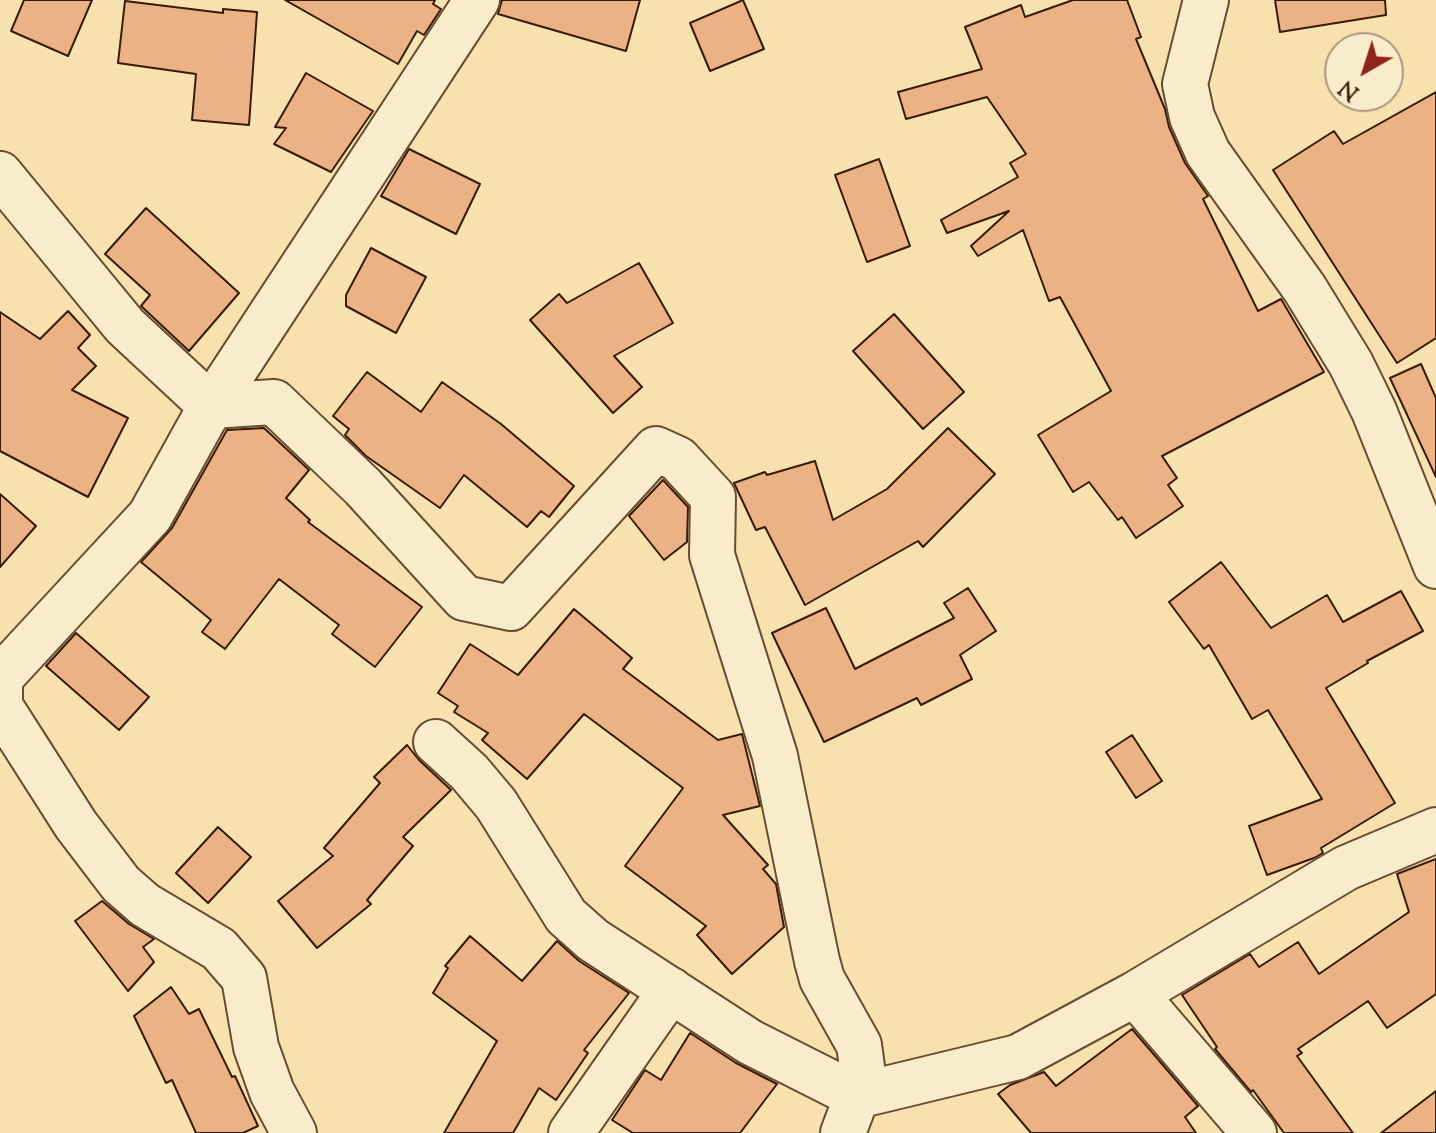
<!DOCTYPE html>
<html>
<head>
<meta charset="utf-8">
<style>
	body { margin:0 }
	#map { position:relative; width:1436px; height:1133px; overflow:hidden; background:#f6e1af; font-family:"Sorts Mill Goudy",serif }
	canvas { display:block }
	.north { position:absolute; left:1324px; top:32px; width:80px; height:80px; box-sizing:border-box; background:#f9eccb; border:2px solid #ac987c; border-radius:50%; rotate:219deg; font-size:22px; font-weight:700; line-height:32px; text-align:center; color:#381b06 }
	.north::after { content:''; display:block; margin:auto; width:28px; height:36px; background:#8f2418; clip-path:polygon(50% 0,100% 100%,50% 72%,0 100%) }
</style>
</head>
<body>
<div id="map">
<canvas width="1436" height="1133"></canvas>
<div class="north">N</div>
</div>
<script>
const ctx = document.querySelector('canvas').getContext('2d');
ctx.lineJoin = 'round';
function fillPath(path, color) { ctx.fillStyle = color; ctx.fill(path, 'evenodd'); }
function strokePath(path, color, width, dash) { ctx.strokeStyle = color; ctx.lineWidth = width; ctx.lineCap = dash ? 'butt' : 'round'; ctx.setLineDash(dash || []); ctx.stroke(path); }
const building = new Path2D(`
	M24,0H92L68,56L11,31Z
	M285,0H435L433,4L441,9L424,35L417,31L398,64Z
	M502,0H640L626,51L498,14Z
	M743,0L764,49L710,71L690,23Z
	M1073,0H1127L1141,37L1136,39L1165,109L1169,127L1185,163L1208,196L1203,199L1258,311L1281,299L1324,372L1162,456L1177,478L1168,485L1183,506L1136,538L1122,517L1118,520L1089,482L1073,492L1038,435L1111,391L1060,297L1049,301L1023,230L978,256L971,246L1009,211L947,233L941,220L1018,177L1010,163L1026,154L987,97L906,119L898,92L982,69L965,27L1021,5L1025,17Z
	M1275,0H1385L1386,15L1280,32Z
	M125,1L223,13V9L257,12L249,125L192,120L196,74L118,63Z
	M306,73L373,111L331,172L274,144L286,128L275,127Z
	M1436,92V338L1397,363L1273,170L1334,131L1343,144Z
	M409,149L480,184L456,234L381,196Z
	M879,159L910,246L867,262L835,175Z
	M146,208L239,293L189,351L141,306L150,295L105,254Z
	M371,248L426,277L396,333L346,306V295Z
	M639,263L673,323L614,356L642,387L613,413L530,320L559,294L567,303Z
	M68,311L90,335L78,348L96,366L72,390L128,418L88,497L0,451V312L40,339Z
	M894,314L964,392L923,429L853,351Z
	M1421,364L1436,398V477L1390,378Z
	M367,372L421,412L442,382L501,424L574,486L549,517L541,511L527,527L464,475L440,508L366,456L345,435L349,429L333,416Z
	M264,428L309,470L286,498L310,520L308,522L422,607L375,667L332,634L339,625L279,579L225,649L202,632L211,620L141,562L172,528L227,430Z
	M948,428L995,474L923,547L918,541L805,605L765,527L756,530L734,483L765,472L767,475L815,461L833,520L887,489Z
	M663,480L688,507L687,542L664,560L629,516Z
	M0,494L36,526L0,567Z
	M1221,562L1271,628L1327,595L1343,622L1401,591L1423,631L1367,661L1368,663L1326,688L1395,803L1321,848L1323,853L1314,858L1267,875L1249,826L1322,799L1268,710L1252,719L1209,645L1204,649L1169,602Z
	M968,588L996,631L960,655L972,679L921,705L917,698L824,742L772,633L826,608L855,669L954,618L944,603Z
	M574,609L632,658L623,669L718,740L742,734L760,806L723,815L768,865L763,869L776,884L784,927L732,974L697,935L706,926L625,866L683,788L584,714L527,779L482,740L488,733L454,712L458,706L438,693L470,644L518,675Z
	M76,633L149,697L119,730L46,666Z
	M1132,735L1162,781L1136,798L1106,752Z
	M407,745L419,760L451,790L403,837L413,846L367,900L371,904L317,948L278,901L333,856L324,848L380,783L374,777Z
	M218,827L251,857L208,903L176,873Z
	M1436,859V994L1387,1028L1368,1001L1298,1049L1302,1053L1297,1056L1353,1133H1284L1253,1090L1251,1092L1215,1049L1217,1047L1182,995L1250,954L1259,967L1298,942L1319,974L1409,912L1397,874Z
	M102,901L129,924L154,939L143,947L154,962L128,991L75,921Z
	M470,936L522,981L557,941L579,961L629,993L584,1050L588,1053L556,1100L539,1088L513,1133H444L497,1041L433,993L448,968L445,966Z
	M171,987L189,1014L199,1009L232,1077L235,1076L258,1126L243,1133H196L172,1080L166,1083L134,1016Z
	M1132,1029L1198,1106L1185,1117L1196,1133H1031L998,1094L1010,1085L1044,1072L1056,1086Z
	M690,1033L736,1063L777,1084L740,1133H633L612,1120L645,1070L661,1080Z
	M1436,1091V1133H1381Z`);
fillPath(building, '#ebb286');
strokePath(building, '#381b06', 2);
const minor = new Path2D(`
	M477,0L211,406L274,402L363,487L464,598L511,608L656,449L678,459L713,497L712,555L775,756L817,961L822,979L859,1045L862,1067L857,1096L843,1133
	M1206,0L1185,84L1192,117L1208,153L1305,289L1351,364L1374,411L1436,566
	M0,174L125,326L211,406L150,516L0,678
	M0,678V706L76,825L121,884L145,905L219,949L244,978L256,1047L272,1092L294,1133
	M436,742L469,772L496,804L566,916L593,940L750,1042L857,1096L1018,1057L1135,994L1346,868L1436,830
	M1135,994L1254,1133
	M571,1133L671,990`);
strokePath(minor, '#684c30', 48);
strokePath(minor, '#f9eccb', 44);
</script>
</body>
</html>
